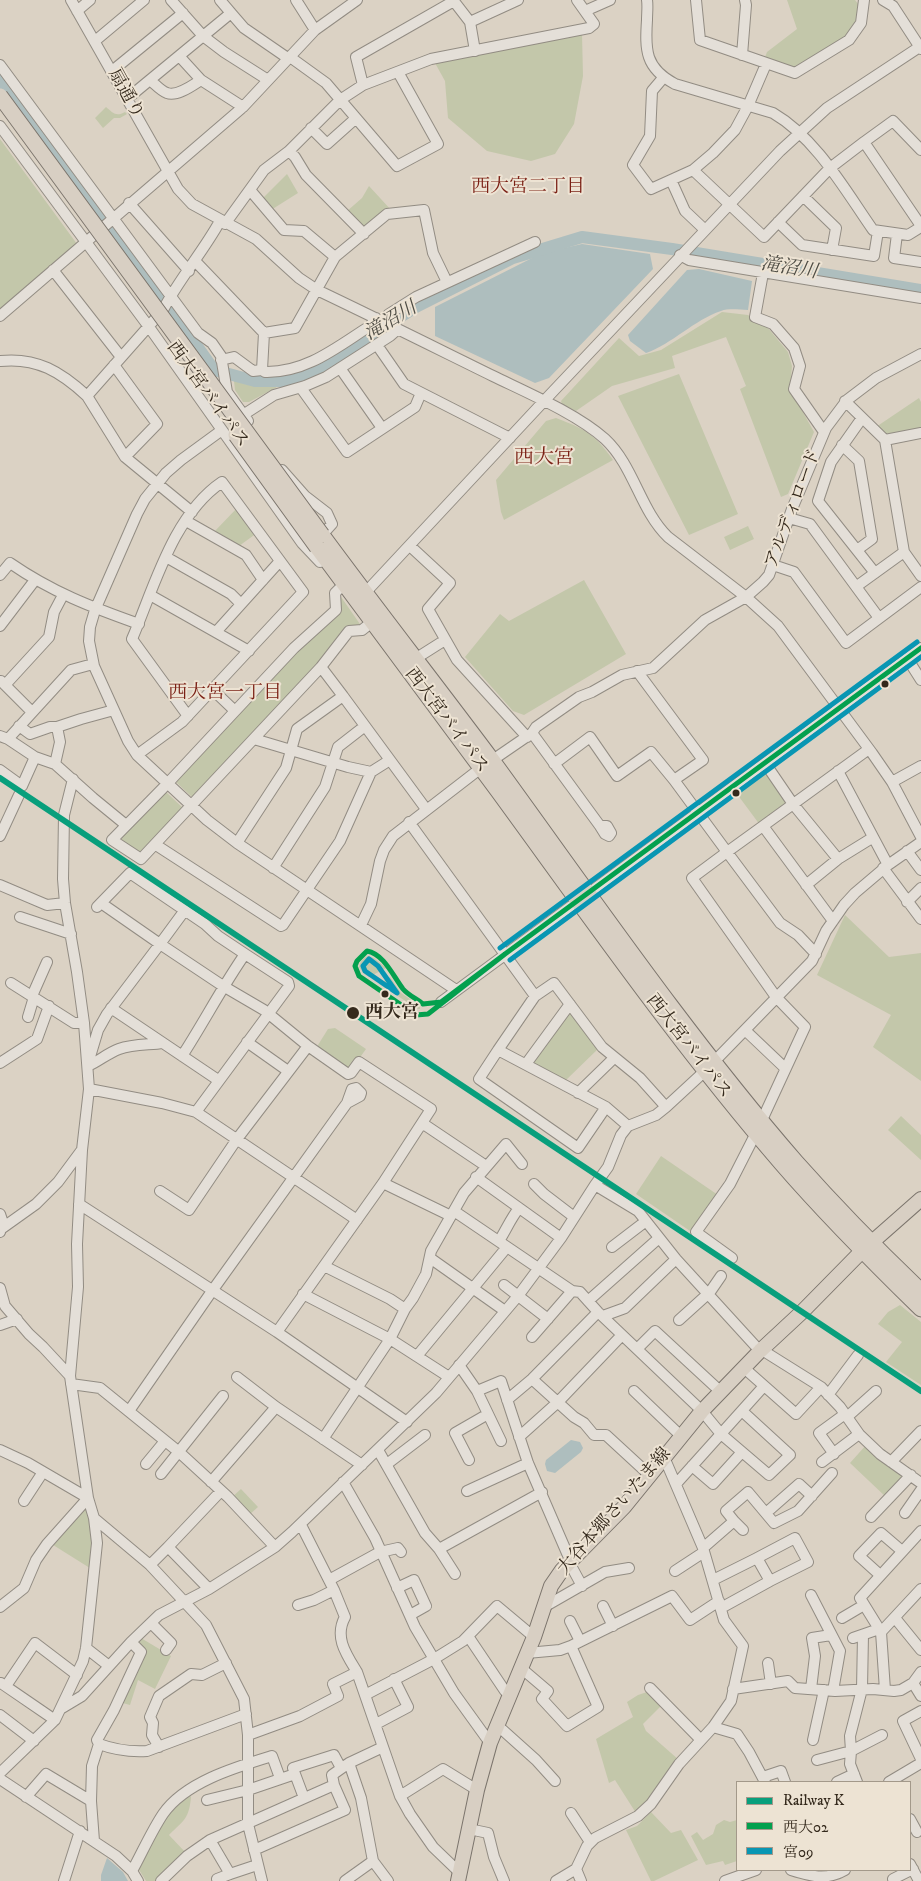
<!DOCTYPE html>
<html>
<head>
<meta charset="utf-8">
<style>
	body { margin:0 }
	#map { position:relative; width:921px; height:1881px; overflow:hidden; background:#dbd2c4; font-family:"IM FELL DW Pica","Noto Serif JP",serif }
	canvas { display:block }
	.legend { position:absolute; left:736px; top:1781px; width:175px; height:90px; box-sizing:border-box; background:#ede3d3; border:1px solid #a3998a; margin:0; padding:6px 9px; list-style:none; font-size:15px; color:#34291c }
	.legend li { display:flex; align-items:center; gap:10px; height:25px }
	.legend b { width:25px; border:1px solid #a3998a }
</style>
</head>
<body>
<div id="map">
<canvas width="921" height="1881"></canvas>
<ul class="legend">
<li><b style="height:6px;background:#089f7c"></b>Railway K</li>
<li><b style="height:6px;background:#03a04e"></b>西大02</li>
<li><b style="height:6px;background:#0896b3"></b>宮09</li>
</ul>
</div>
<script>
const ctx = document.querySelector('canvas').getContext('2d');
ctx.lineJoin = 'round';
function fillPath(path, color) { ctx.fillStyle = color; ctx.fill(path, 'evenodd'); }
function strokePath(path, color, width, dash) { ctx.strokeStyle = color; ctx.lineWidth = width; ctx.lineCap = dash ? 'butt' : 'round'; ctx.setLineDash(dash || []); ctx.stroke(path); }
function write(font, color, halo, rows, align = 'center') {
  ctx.font = font + ' "IM FELL DW Pica","Noto Serif JP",serif'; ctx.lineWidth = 4; ctx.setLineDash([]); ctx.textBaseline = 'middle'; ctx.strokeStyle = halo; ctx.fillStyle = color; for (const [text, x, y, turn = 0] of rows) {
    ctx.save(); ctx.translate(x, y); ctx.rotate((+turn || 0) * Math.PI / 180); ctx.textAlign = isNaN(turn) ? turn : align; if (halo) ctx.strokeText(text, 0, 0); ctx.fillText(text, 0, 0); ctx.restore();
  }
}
fillPath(new Path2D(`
	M787,0H855L859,5L857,24L848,39L794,71L764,60L767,52L797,29Z
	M582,34L583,76L574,124L555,154L531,161L487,151L448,118L445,81L435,63Z
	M106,107C113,113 116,117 125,112L127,114L120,118H114L103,128L95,118Z
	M0,139L77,244L0,309Z
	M287,174L298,193L271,210L262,199Z
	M369,186L392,211L365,228L346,212L362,198Z
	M722,312L748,315L768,328L788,352L792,366L790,389L814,432L788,494L781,497L740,389L746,386L726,337L672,356L675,368L612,386L576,411L562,404L561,401L619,338L639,356L661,350Z
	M679,374L738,514L689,535L618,396Z
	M234,381L279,386L249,402H243L235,390Z
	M919,398L921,402V431L890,437L876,427Z
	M556,418C585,429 595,434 613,460L504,520L501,512L496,480L546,421Z
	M238,507L257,533L239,546L214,532Z
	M748,526L754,539L730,550L724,537Z
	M584,580L626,654L524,715L513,711L465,657L500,614L509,621Z
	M339,594L362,627H347L316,665L196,796L192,797L176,782L298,648L338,612Z
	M767,772L790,803L760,825L737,794Z
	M162,792H166L183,808L144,852L139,853L122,842V837Z
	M845,915L889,957L921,953V1081L873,1047L891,1015L817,975Z
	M368,956L374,958L386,968L369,977L364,974L359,967C360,962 363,958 368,956Z
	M390,977L401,993L420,1006V1009H418L379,984Z
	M569,1008L599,1048L564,1082L532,1064Z
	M335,1028L366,1049L351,1070L317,1049L318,1045L328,1029Z
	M901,1116L921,1135V1160L888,1130Z
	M661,1156L718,1195L693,1233L636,1194Z
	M900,1305L921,1322V1385L886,1362L902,1342L878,1324L888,1312Z
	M867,1444L905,1477L887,1498L850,1463Z
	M241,1489L258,1507L249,1515L231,1498Z
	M87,1501L92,1519L93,1570L50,1543Z
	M141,1638L171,1656L155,1689L138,1680L130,1705L119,1702L142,1652L135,1644Z
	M650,1691L662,1705L643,1724L646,1731L679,1760L642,1809L636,1813L615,1780L609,1783L596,1739L633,1717L627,1702L638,1695Z
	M188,1793L191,1797C189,1819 184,1820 169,1835L186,1853L157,1881H146L138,1868L166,1815Z
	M651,1812L671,1833L681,1830L698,1860L654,1881H651L626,1830L637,1826Z
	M724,1820L730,1822L737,1820V1861L725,1865L723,1861L706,1865L691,1836L697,1832L703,1840L713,1834L716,1825Z`), '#c3c7aa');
fillPath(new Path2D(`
	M582,244L650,254L653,269L549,378L535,383L435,336V307L542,253Z
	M699,269L752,281L748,310C740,310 729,308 721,311C694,320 672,344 646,353L630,341L628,335L687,270Z
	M571,1440L580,1442L583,1448L581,1452L555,1473L547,1471L545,1464L546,1460Z
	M107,1858L123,1872L128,1881H101V1875Z`), '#aebebe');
strokePath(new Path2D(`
	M0,81L114,230L214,370L255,381H282L302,376L318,369L416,307L513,258L582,237L672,249L921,290`), '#aebebe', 12);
const minor = new Path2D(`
	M71,0L178,189L192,204L256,239L299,278L317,290C376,318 434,347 493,376C528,393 577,414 605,439C634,466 640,510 668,537L746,597L778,626L872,753L892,782L921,837
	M171,0L203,36L224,52L268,80
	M296,0L315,30
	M453,0L470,22L475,51
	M647,0C648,6 647,13 647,20C645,50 645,68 675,84L773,113C816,138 845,190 873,230L908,235L921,227
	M696,0L700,40L795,73L849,40L861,23L864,0
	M883,0L893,6L921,49
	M77,11L90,0
	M585,11L610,0
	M231,13L244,28L289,59
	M470,22L518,0
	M95,41L144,0
	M742,55L746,5L745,0
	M180,57L201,80L243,107
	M290,57L326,83L397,166L438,144L398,72
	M0,65L198,333L212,343L221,356L227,392L248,421
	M112,71L183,13
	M663,78L652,91L650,136L633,165L651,189L693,170L713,153L735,130L748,106L766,64
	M150,80C155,84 161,91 167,93C177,97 193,85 201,80
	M363,85L356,57L454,1
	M128,98L231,13L220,0
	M0,126L149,327L302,543L320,562
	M311,128L327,144L355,119
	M864,142L921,226
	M289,151L295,157L306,175L364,234
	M693,170L764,237L830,168L864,142L893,121L921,150
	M671,180L685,211L704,229
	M803,196L836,228L832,250
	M129,203L189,271
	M778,222L802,245L874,256L878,231
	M225,224L264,170L289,151L340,100L363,85L431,59L589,28L594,24L577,0
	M897,234L894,258L921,262
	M680,255L689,260L921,298
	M335,257L387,214L424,210L433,253L447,282
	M195,261L264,333L295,328L335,257L304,231L284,230L250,190
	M53,270L121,357
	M763,273L755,317L773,324L794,348L800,366L794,389L824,432
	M0,316L243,107L315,30L357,0
	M382,321L389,314L416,297L535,242
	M264,333L262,370L265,372C306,373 337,347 370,326L376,318
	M377,345L404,384L510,438
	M221,360L234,357L253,371L262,370
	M0,361C37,357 61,372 87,396L163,310C179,279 203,252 220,221
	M114,365L157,424L125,457
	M340,368L382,428
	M301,388L347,452L415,407L421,393
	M87,396L125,457L192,512
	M845,401L885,440L904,552
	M243,415L274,395L305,386L326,377L390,336L398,329
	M862,418L831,462L818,501L875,573
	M222,430L181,460L166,473L145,499L137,514L95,610L90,627L89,641L94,666L128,741L137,755L207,820L237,843L456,990
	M885,440L921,433
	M842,445L859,461L872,539L857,550
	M282,470L305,496L327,513L332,524L322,535
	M789,518L810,524L879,618
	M186,521L246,555L263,580
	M410,546L450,583L428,609L457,660L527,737
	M166,557L231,594L241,604
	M773,565L794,572L846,643L921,587
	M0,575L10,563C52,592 91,607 139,624
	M857,586L904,552L921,576
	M365,593L544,401L780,151L827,108L921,46
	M150,595L249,651
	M0,626L35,580
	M216,632L280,561
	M907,658L921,680
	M415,659L445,640
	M321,667L349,631L362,630L372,622
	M637,671L703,760L674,780
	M1,681L32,712
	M5,685L49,637L54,612L63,595
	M213,690L235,711
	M343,696L321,667L141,859L112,840L167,784L294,648L336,610L335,593L344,584
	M19,726L30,734L50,727H57L60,742L55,764
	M57,727L81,719L114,710
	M532,733L600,826H607L611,833L609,836L605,834L600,826
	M0,736L8,739L35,757L55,764L93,798L126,825
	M8,739L71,670L93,664
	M254,739L348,767L371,772
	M137,755L182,722L303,592L222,482C173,515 154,588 132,639L188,716
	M765,763L793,804L838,859
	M554,764L590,737L617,776L651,752L674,780L727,852L763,826L833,921
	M0,770L22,786L35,757
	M838,771L888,865
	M892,782L921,766
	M409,822L535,996L554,983L602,1047L640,1078L666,1107
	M763,826L869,749
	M0,836L19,795
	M237,843L286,768L297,729L343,696L426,809
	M156,845L281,926L283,925L340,841L371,772L390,760
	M907,851L921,870
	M273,868L325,787L338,747L365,726
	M883,868L921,919
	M0,885L47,905L65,903
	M806,885L838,859L872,838
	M907,902L921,888
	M101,903L160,944L185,910
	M97,907L130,873L205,924L218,936L245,954
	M20,917L71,934
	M361,925L371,904L380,861L384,850L393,836L481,768L532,733L536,727L579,697L592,692L622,675L653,668L705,620L746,597L763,582L769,575L792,509L826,428L847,400L876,378L921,354
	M11,983L74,1023H84
	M32,996L47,962
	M535,996L498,1050L606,1107L628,1126
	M441,1002L921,648
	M111,1008L218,1080
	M28,1017L34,997
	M745,1030L785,1068
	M247,1042L288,1071
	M498,1050L479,1079L578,1148L606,1107
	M182,1056C204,1022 222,987 245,954L288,982L289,986L196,1112
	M89,1060L98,1030L107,1014L160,944L223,986L264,1010L308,1046L348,1074L351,1073L359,1062L431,1109L383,1183L277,1332
	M0,1063L37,1039L49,1006
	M526,1064L570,1004
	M88,1066C99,1061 108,1053 119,1049C133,1044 149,1045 163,1043
	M89,1089L162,1103L196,1112L357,1220
	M578,1093L614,1058
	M422,1123L486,1166
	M476,1177L561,1238
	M383,1183L451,1216
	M534,1184L544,1194L574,1217
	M595,1185L638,1211L676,1259L760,1351
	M160,1191L189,1210L237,1139L308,1046
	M79,1204L277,1332L407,1422
	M454,1211L572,1291L580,1292L598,1312L702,1411L721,1434L769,1475L790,1455L742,1411
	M0,1214L3,1223L0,1232
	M1,1229L36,1204L58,1182L81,1151
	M499,1241C506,1230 511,1218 519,1208
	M612,1247L646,1221
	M430,1258L505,1311
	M732,1258L696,1232L730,1184L756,1133L805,1027L776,997L692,878L727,852L780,923L798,935L816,954
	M324,1266L390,1299L405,1309
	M504,1285L548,1319
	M0,1288L5,1306L29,1334L43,1347L70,1376
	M303,1294L390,1339L449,1377
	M588,1301L659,1238
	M603,1316L625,1308L676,1259
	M679,1320L710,1292L721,1276
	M0,1325L17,1319
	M532,1337L572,1291
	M637,1349L655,1331L721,1392
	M762,1350L821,1387L840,1407L859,1434L880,1454L921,1483
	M417,1356L507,1247
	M459,1365L477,1391L501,1441
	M744,1368L796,1414L821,1387
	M237,1377L276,1407L362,1465
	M532,1379L574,1417L584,1423L594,1435H606L644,1470L649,1468L654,1470
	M71,1384L100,1388L179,1452L228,1497L275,1547
	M477,1391L501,1381L528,1463L570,1560
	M634,1391L681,1436
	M828,1395L858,1355
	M507,1400L532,1379L598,1312
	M129,1411L212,1291L347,1103L352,1089L356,1088L361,1093L360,1096L347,1103
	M847,1417L876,1391
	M519,1437L558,1402L622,1335
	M323,1439L390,1339L405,1309L413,1298L426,1274L431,1251L464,1193L506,1144L522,1164
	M0,1450L28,1463L88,1498L47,1544L36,1560L24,1588L0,1607
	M378,1450L425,1533L439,1549L455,1574
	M834,1454L819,1433L845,1414
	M469,1460L455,1433L488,1414
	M822,1462L859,1434
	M891,1462L921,1431
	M146,1464L165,1441
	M387,1464L425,1435
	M692,1466L713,1484L742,1452
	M161,1474L223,1396
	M211,1482L276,1407
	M343,1482L375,1538L415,1627L454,1693L490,1743
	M676,1484L764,1386
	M467,1491L528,1463
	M24,1501L43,1472
	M766,1513L799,1484L812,1496
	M905,1513L921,1490
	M871,1517L911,1475
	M94,1518L150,1565L206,1625L244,1699L248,1735V1824L262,1881
	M734,1521L743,1530
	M921,1531L860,1598L881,1632L921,1589
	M168,1547L221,1491
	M703,1548L734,1521L726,1511L748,1492L774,1523L798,1511L832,1473
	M439,1549L542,1492
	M757,1558L795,1538L808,1562L770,1581
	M569,1562L582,1586
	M150,1565L168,1547L209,1589
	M675,1571L704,1552
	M880,1575L859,1556L881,1533L902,1551
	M329,1580L380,1552L398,1548L401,1552
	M713,1580L757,1558L770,1581L721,1608
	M397,1588L414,1580L426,1606L410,1615
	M811,1595L840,1651L833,1691
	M298,1605L314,1600L334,1590
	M603,1606L613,1626
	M544,1607L605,1572L629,1568
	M842,1618L864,1605
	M895,1618L921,1650
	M570,1621L580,1641
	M151,1623L171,1643L166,1650
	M881,1632L885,1690
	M468,1636L505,1691L510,1694
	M853,1638L879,1629
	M86,1648L109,1666
	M527,1653L560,1650L571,1646L672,1596L690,1620L719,1601
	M768,1663L771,1684
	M521,1668L548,1691L542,1699L567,1726L598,1707L571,1646
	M357,1672L400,1796L410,1814L433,1847L459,1872
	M1,1683L55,1720
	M913,1683L921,1696
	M6,1686L35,1643L77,1675
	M650,1688L701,1740
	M733,1689L788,1681L795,1688L835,1691L873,1689L894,1691L901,1690L913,1683L921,1672
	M811,1689L815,1656L812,1638L831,1635
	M365,1695L434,1659L463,1641L497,1606L534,1637
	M62,1708L82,1696L131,1642L159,1615L209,1589L275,1547L292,1532L436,1393L518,1296L561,1238L595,1185L608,1167L621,1135L628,1126L656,1115L666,1107L705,1071L812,961L826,931L844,905L855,893L888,865L921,842
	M921,1711L903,1721L921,1759
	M0,1715L34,1741
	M376,1724L408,1707L394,1679
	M497,1725L536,1760L555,1781
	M713,1727L737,1734L749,1752L765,1782
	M248,1735L300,1716L338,1696L333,1684L357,1672C346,1654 334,1637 345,1617L334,1590L301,1525
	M813,1740L824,1690
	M99,1744L97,1740L114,1710L141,1652L131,1642
	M159,1747L152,1735L153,1723L150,1717L159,1696L191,1674L202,1675L226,1663
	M817,1760L851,1751L850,1736L862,1689L863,1635
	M0,1773L55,1720L83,1661L86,1648L97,1543L94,1518L88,1498L70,1376L78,1287L77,1244L82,1150L89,1089L84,1023L77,972L65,903L63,879L64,815L73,779
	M295,1774L304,1798
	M763,1777L781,1771L785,1782
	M0,1779L116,1856L132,1871L138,1881
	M837,1782L854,1774
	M857,1782L850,1764L851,1751L882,1735
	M889,1782L921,1763
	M400,1796L443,1769L477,1790
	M26,1797L46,1774L91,1801
	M207,1800L248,1790L295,1774L293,1768L334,1755L341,1768
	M571,1813L590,1842
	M910,1819L917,1832
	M469,1829L488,1833L494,1857L504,1881
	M210,1840L230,1874
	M94,1841L91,1801L92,1766L99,1744C115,1750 130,1752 147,1751L246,1714
	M254,1850L345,1810L334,1785
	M373,1861L388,1881
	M910,1864L919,1881
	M576,1869L581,1881
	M791,1870C810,1876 826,1881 845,1870
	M132,1871C142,1853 151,1832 163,1814C185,1782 236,1767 272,1756L280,1778
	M217,1879L230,1874L257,1865
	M893,1879L913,1869
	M64,1881L80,1831
	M161,1881L187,1856L210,1840L334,1785L332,1775L349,1763L383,1747
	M345,1881L373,1861L361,1798L349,1763
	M556,1881L576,1869L587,1846L595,1838L638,1816L651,1804L679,1764L713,1727L731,1701L743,1646L724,1620L703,1548L664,1457
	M725,1881L756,1870`);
const major = new Path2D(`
	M458,1881L477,1790L490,1743L534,1637L551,1586L562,1570L624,1507L702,1411L760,1351L802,1312L862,1251L921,1199`);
const highway = new Path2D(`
	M322,535C378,611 436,685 492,760C591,896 686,1035 796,1162C836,1207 878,1250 921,1291
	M317,547C377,629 438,709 498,791C590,917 680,1046 782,1164C826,1215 873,1262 921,1309`);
strokePath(minor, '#928c83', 12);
strokePath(major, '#7b746c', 16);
strokePath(highway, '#7b746c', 17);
strokePath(minor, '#e4dfd8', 10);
strokePath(major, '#d8cfc3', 14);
strokePath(highway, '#d8cfc3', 15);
const highwayBridge = new Path2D(`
	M0,96L322,535
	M236,435L317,547`);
strokePath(highwayBridge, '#7b746c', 17, []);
strokePath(highwayBridge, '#d8cfc3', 15);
strokePath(new Path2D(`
	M367,951C384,954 393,976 403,989C408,995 417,999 423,1004L441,1002L505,954L428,1014L416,1015L359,976L355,966L357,961Z
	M505,954L921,648`), '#03a04e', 5);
strokePath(new Path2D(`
	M500,948L917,642
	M369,959L378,966L397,993L365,971L363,966Z
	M510,960L921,657`), '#0896b3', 5);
strokePath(new Path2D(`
	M0,778L921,1391`), '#089f7c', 6);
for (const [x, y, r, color] of [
	[885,684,4.5,"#34291c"],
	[736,793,4.5,"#34291c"],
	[385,994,4.5,"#34291c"],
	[353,1013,7,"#34291c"]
]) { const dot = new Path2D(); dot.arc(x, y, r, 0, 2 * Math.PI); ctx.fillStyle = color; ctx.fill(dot); strokePath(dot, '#ede3d3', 2); }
write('18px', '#34291c', '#ede3d3', [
	["扇通り",125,94,61],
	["西大宮バイパス",207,395,54],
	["アルディロード",794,509,-69],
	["西大宮バイパス",446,721,53],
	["西大宮バイパス",688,1047,52],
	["大谷本郷さいたま線",615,1512,-49]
]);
write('bold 18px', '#34291c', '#ede3d3', [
	["西大宮",365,1013]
], 'left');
write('19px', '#7a1f14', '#ede3d3', [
	["西大宮二丁目",528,188],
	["西大宮一丁目",225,694]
]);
write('italic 19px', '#4e4c44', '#ede3d3', [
	["滝沼川",789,269,9],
	["滝沼川",391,322,-31]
]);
write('20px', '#7a1f14', '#ede3d3', [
	["西大宮",544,459]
]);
</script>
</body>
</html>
